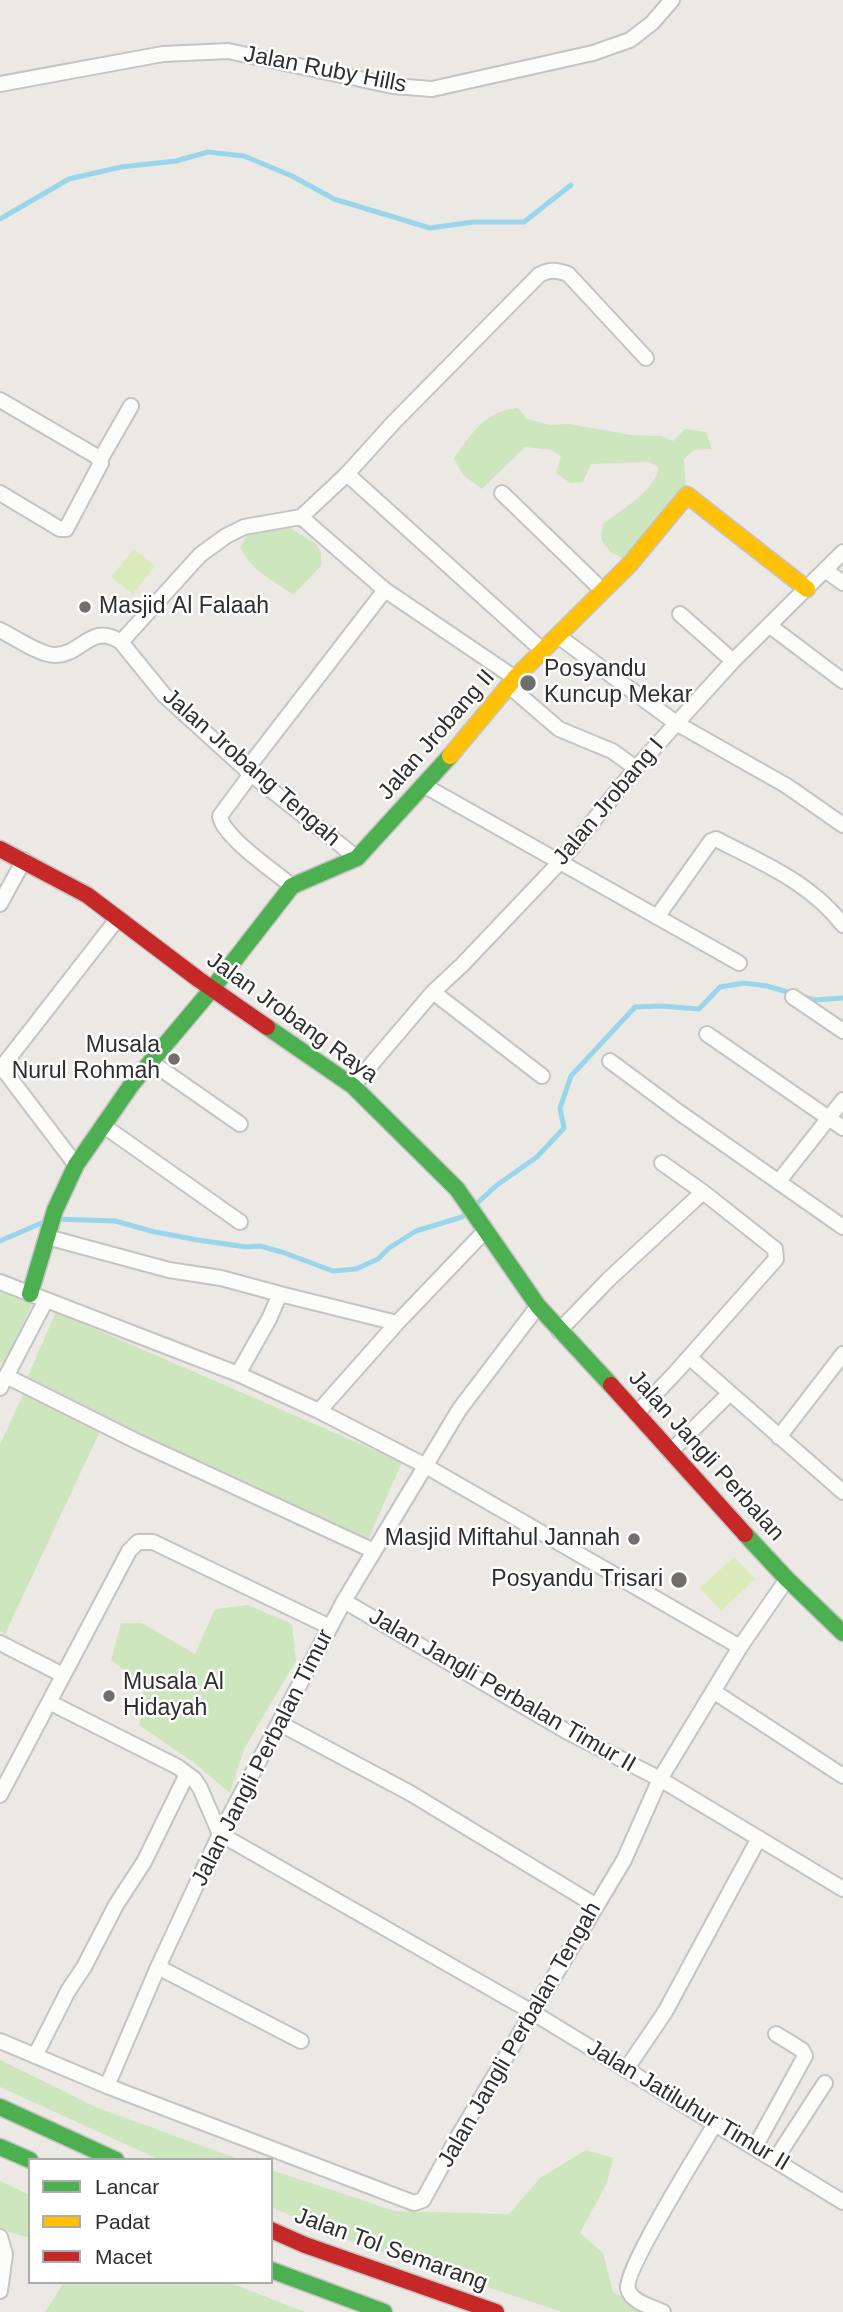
<!DOCTYPE html>
<html>
<head>
<meta charset="utf-8">
<style>
	body { margin:0 }
	#map { position:relative; width:843px; height:2312px; overflow:hidden; background:#ece8e4; font-family:Arial,sans-serif }
	canvas { display:block }
	.legend { position:absolute; left:28px; top:2158px; width:245px; height:126px; box-sizing:border-box; background:#fff; border:2px solid #ababab; margin:0; padding:9px 12px; list-style:none; font-size:21px; color:#2e2e2e }
	.legend li { display:flex; align-items:center; gap:14px; height:35px }
	.legend b { width:35px; border:2px solid #ababab }
</style>
</head>
<body>
<div id="map">
<canvas width="843" height="2312"></canvas>
<ul class="legend">
<li><b style="height:9px;background:#4caf50"></b>Lancar</li>
<li><b style="height:9px;background:#ffc107"></b>Padat</li>
<li><b style="height:9px;background:#c62828"></b>Macet</li>
</ul>
</div>
<script>
const ctx = document.querySelector('canvas').getContext('2d');
ctx.lineJoin = 'round';
function fillPath(path, color) { ctx.fillStyle = color; ctx.fill(path, 'evenodd'); }
function strokePath(path, color, width, dash) { ctx.strokeStyle = color; ctx.lineWidth = width; ctx.lineCap = dash ? 'butt' : 'round'; ctx.setLineDash(dash || []); ctx.stroke(path); }
function write(font, color, halo, rows, align = 'center') {
  ctx.font = font + ' Arial,sans-serif'; ctx.lineWidth = 5; ctx.setLineDash([]); ctx.textBaseline = 'middle'; ctx.strokeStyle = halo; ctx.fillStyle = color; for (const [text, x, y, turn = 0] of rows) {
    ctx.save(); ctx.translate(x, y); ctx.rotate((+turn || 0) * Math.PI / 180); ctx.textAlign = isNaN(turn) ? turn : align; if (halo) ctx.strokeText(text, 0, 0); ctx.fillText(text, 0, 0); ctx.restore();
  }
}
fillPath(new Path2D(`
	M518,408L527,419L550,425L568,424L631,435L661,436L673,441L685,429L706,432L712,449L694,450L684,459L686,488L625,559L610,552L601,539L603,524C619,511 659,489 658,466L648,462L591,464L583,482L570,483L556,473L561,456L551,450L525,447L482,489L463,475L454,458C471,434 486,410 518,408Z
	M270,527H289L316,544L321,552V566L293,595C273,580 251,571 240,547L248,534Z
	M0,1292L32,1304L5,1364L0,1362Z
	M56,1312L402,1462L367,1542L102,1427L5,1634L0,1631V1444L24,1393L21,1392Z
	M248,1605L292,1624L296,1661L244,1749L230,1793L193,1762L139,1725C151,1687 140,1682 111,1660L121,1623H142L195,1654L215,1609Z
	M0,2060L98,2108L241,2160H160L0,2087Z
	M586,2150L613,2158L607,2183L580,2233L603,2253L613,2292L649,2312H562L360,2245L271,2207V2170L395,2211L509,2214L540,2178Z
	M0,2181L30,2195V2238L0,2229Z
	M64,2282H228L305,2312H45Z`), '#cee6be');
fillPath(new Path2D(`
	M134,549L155,566L133,594L111,577Z
	M734,1557L755,1579L721,1611L700,1588Z`), '#d9eabb');
strokePath(new Path2D(`
	M0,219L69,179L121,167L176,161L208,152L244,156L292,176L334,199L430,228L473,222H524L571,185
	M475,1205L497,1185L537,1157L564,1128L560,1108L571,1076L635,1007L661,1006L699,1009L720,987L744,983L767,986L814,1000L843,998
	M56,1219L115,1221L155,1232L198,1240L246,1247L260,1246L282,1252L333,1271L356,1269L378,1259L389,1248L416,1231L462,1217L468,1212
	M0,1241L44,1222`), '#99d6ec', 5);
const street = new Path2D(`
	M0,84L163,54L228,51L393,86L432,89L593,53L630,40L652,23L672,0
	M0,400L96,456L101,463L66,529H60L0,493
	M100,460L131,406
	M347,474L394,422L539,275C550,269 557,270 568,274L646,358
	M502,493L603,591
	M301,517L385,590L515,678
	M825,570L843,583
	M680,614L733,661
	M770,626L843,681
	M0,630C14,637 41,656 56,655C83,654 91,622 121,642L164,695L251,774L357,858
	M558,636L676,723L787,786L843,825
	M121,642L200,555L226,536L244,527L301,517L347,474L542,650
	M509,686L559,729L612,751L636,768
	M246,770L385,590
	M251,774L220,816C223,837 275,872 292,886
	M425,786L739,963
	M0,904L24,860
	M657,917L711,841L716,839C762,863 810,882 843,925
	M433,992L542,1076
	M793,997L843,1031
	M707,1034L843,1128
	M610,1061L680,1113L843,1227
	M151,1062L240,1124
	M0,1065L76,1165
	M2,1067L118,918
	M353,1086L433,992L462,965L560,862L636,768L733,661L843,552
	M104,1126L240,1222
	M662,1163L703,1192
	M779,1181L843,1100
	M47,1237L169,1270L221,1278L280,1294
	M0,1282L238,1374L319,1411L424,1465L740,1647
	M559,1331L608,1280L703,1192L775,1249L776,1259L676,1372L638,1412
	M689,1357L843,1492
	M238,1374L269,1319L280,1294L397,1323
	M6,1376L136,1441L374,1551
	M0,1388L46,1300
	M319,1411L397,1323L486,1230
	M779,1437L843,1354
	M670,1452L730,1393
	M344,1601L566,1731L660,1779L843,1889
	M0,1643L63,1675
	M713,1691L843,1776
	M49,1702L178,1767L194,1779L200,1788L220,1834
	M279,1723L410,1793L595,1905
	M0,1795L129,1551L138,1542H153L330,1627
	M220,1834L532,2012L843,2202
	M158,1967L301,2041
	M0,2041L107,2086L414,2203L423,2200L456,2140L624,1860L660,1779L740,1647L787,1579
	M35,2056L68,1991L84,1967L116,1905L144,1862L187,1774
	M627,2068L665,2012L759,1838
	M107,2086L158,1967L220,1834L344,1601L459,1410L538,1306
	M755,2147L805,2056L802,2050L776,2034
	M775,2160L825,2083
	M0,2237L5,2254L0,2291
	M663,2312C652,2307 631,2302 628,2289C623,2272 702,2146 715,2124`);
const fast = new Path2D(`
	M267,1027L353,1086L457,1189L538,1306L611,1385
	M30,1294L55,1210L76,1165L132,1084L212,989L292,886L357,858L450,756
	M745,1534L787,1579L843,1633
	M0,2107L116,2160
	M0,2147L30,2160
	M271,2270L384,2312`);
const slow = new Path2D(`
	M450,756L515,678L630,564L687,495L807,589`);
const jam = new Path2D(`
	M0,849L87,895L198,979L267,1027
	M611,1385L745,1534
	M271,2230L305,2245L496,2312`);
strokePath(street, '#c5c4c5', 18);
strokePath(fast, '#c5c4c5', 19);
strokePath(slow, '#c5c4c5', 19);
strokePath(jam, '#c5c4c5', 19);
strokePath(street, '#fcfcfb', 14);
strokePath(fast, '#4caf50', 16);
strokePath(slow, '#ffc107', 16);
strokePath(jam, '#c62828', 16);
for (const [x, y, r, color] of [
	[85,607,7,"#706f6e"],
	[528,683,9,"#706f6e"],
	[174,1059,7,"#706f6e"],
	[634,1539,7,"#706f6e"],
	[679,1580,9,"#706f6e"],
	[109,1696,7,"#706f6e"]
]) { const dot = new Path2D(); dot.arc(x, y, r, 0, 2 * Math.PI); ctx.fillStyle = color; ctx.fill(dot); strokePath(dot, '#fff', 2.5); }
write('23px', '#2e2e2e', '#fff', [
	["Jalan Ruby Hills",325,70,11],
	["Jalan Jrobang II",437,735,-49],
	["Jalan Jrobang Tengah",251,768,41],
	["Jalan Jrobang I",609,802,-50],
	["Jalan Jrobang Raya",292,1018,36],
	["Jalan Jangli Perbalan",706,1456,48],
	["Jalan Jangli Perbalan Timur II",502,1691,30],
	["Jalan Jangli Perbalan Timur",263,1758,-63],
	["Jalan Jangli Perbalan Tengah",520,2035,-60],
	["Jalan Jatiluhur Timur II",688,2106,31],
	["Jalan Tol Semarang",391,2250,20]
]);
write('23px', '#2e2e2e', '#fff', [
	["Masjid Al Falaah",99,607],
	["Posyandu",544,670],
	["Kuncup Mekar",544,696],
	["Musala",160,1046,"right"],
	["Nurul Rohmah",160,1072,"right"],
	["Masjid Miftahul Jannah",620,1539,"right"],
	["Posyandu Trisari",663,1580,"right"],
	["Musala Al",123,1683],
	["Hidayah",123,1709]
], 'left');
</script>
</body>
</html>
